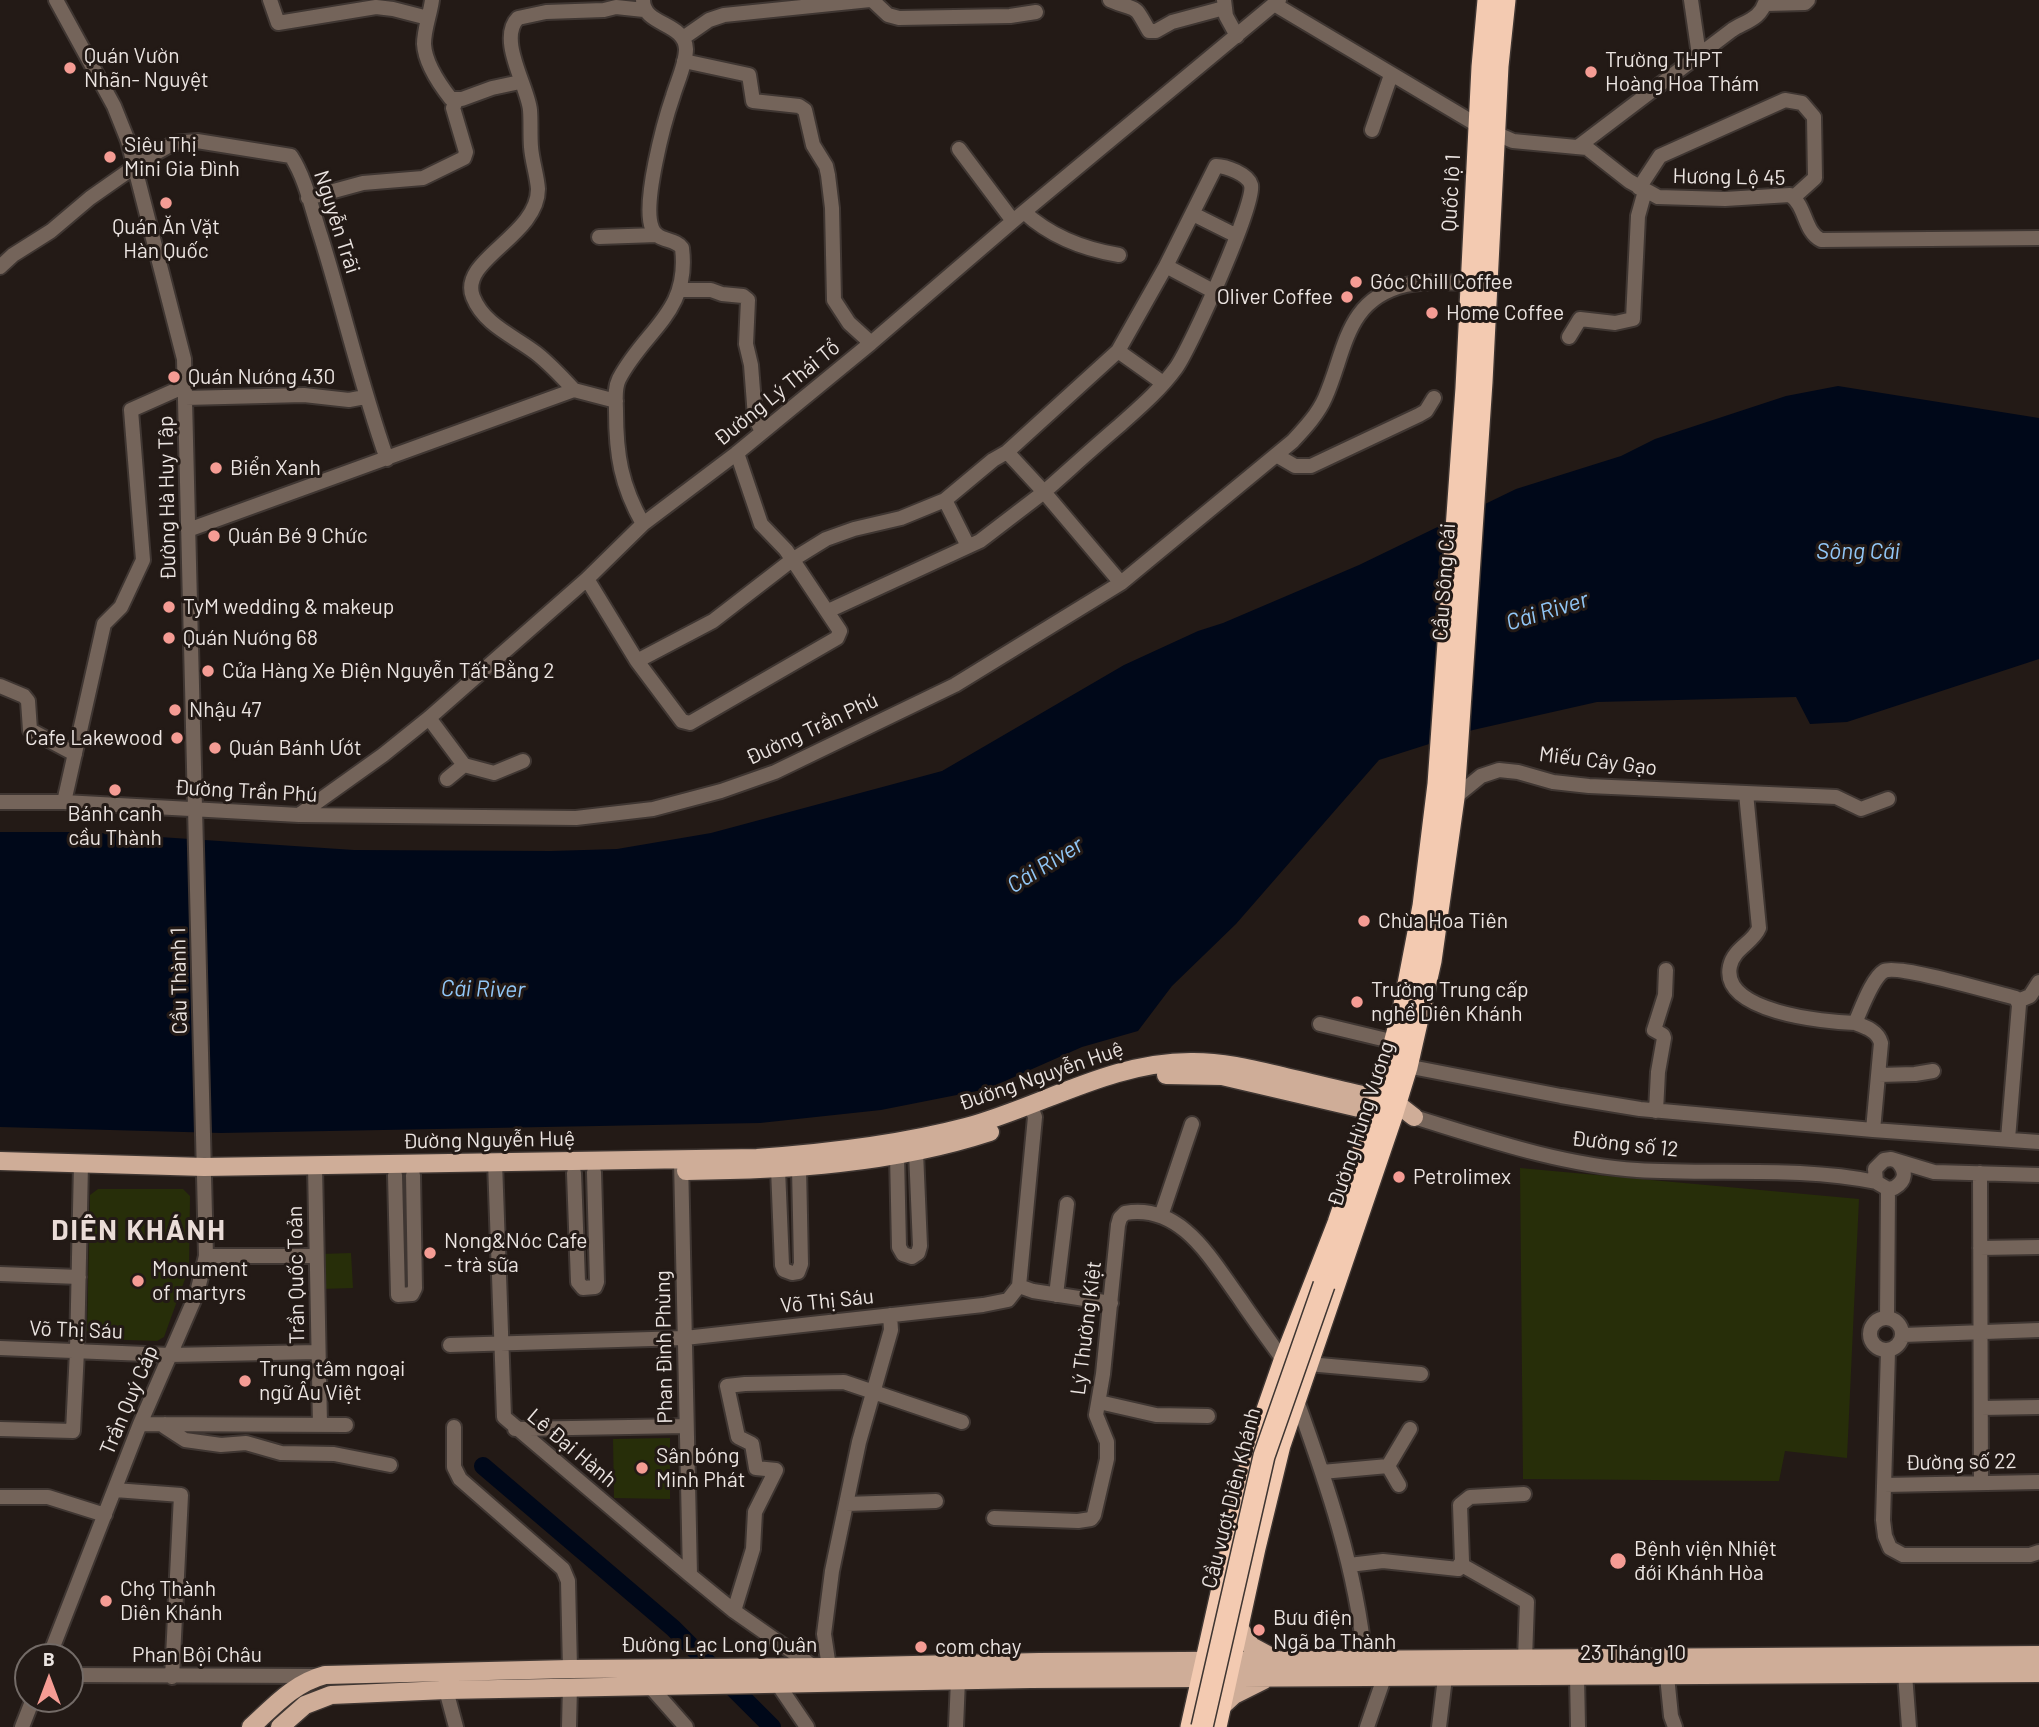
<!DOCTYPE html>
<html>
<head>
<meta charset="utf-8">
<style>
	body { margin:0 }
	#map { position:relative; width:2039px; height:1727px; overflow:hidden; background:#231a16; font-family:Barlow,sans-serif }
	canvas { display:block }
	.north { position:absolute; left:14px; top:1643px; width:70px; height:70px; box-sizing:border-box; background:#231a16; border:2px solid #736b67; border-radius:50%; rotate:0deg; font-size:19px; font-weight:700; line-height:28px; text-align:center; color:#ebe4e1 }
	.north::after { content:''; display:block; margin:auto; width:24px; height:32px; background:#f59c94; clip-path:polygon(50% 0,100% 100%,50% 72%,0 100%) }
</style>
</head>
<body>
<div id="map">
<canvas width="2039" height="1727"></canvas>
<div class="north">B</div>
</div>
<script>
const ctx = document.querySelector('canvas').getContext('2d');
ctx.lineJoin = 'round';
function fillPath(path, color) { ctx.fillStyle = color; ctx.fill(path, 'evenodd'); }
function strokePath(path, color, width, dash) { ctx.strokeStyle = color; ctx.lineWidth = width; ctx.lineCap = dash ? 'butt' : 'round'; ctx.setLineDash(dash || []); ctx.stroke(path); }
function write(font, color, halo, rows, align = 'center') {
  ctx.font = font + ' Barlow,sans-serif'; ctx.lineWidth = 6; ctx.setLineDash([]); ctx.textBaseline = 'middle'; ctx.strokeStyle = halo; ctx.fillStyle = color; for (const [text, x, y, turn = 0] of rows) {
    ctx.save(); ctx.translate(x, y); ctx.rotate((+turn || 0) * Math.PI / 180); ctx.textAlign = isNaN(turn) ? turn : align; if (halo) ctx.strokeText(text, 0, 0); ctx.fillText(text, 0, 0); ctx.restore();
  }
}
fillPath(new Path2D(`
	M1520,1168L1859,1199L1847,1458L1785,1451L1779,1481L1523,1479Z
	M98,1189H183L190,1196L189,1268L164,1337L157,1341L94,1339L87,1333L90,1195Z
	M351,1253L353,1288L321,1289V1254Z
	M670,1438V1499L614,1498L613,1439Z`), '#272e09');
fillPath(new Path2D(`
	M1838,386L2039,418V659L1847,722L1810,724L1796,697L1597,702L1473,730L1379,760L1236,924L1172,986L1138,1031L1082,1047L987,1089L881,1110L760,1123L221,1133L0,1127V832H85L354,850L551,851L617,849L711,833L942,771L1124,665L1198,631L1223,623L1359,565L1516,489L1621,456L1655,439L1786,396Z`), '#000819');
strokePath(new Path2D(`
	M483,1466L673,1628L772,1727`), '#000819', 18);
const minor = new Path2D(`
	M270,0L278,23L376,7L393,9L428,18
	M432,0C430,15 424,29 424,44C425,63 440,85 451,99H462L492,88L520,82
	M643,0C643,26 685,22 686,49C686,64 677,82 673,96C664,122 642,204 652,228C657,242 675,238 682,248C690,313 645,329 619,379C614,389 616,401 616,411C616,455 621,485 643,524
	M872,0L888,15L899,18L1010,16L1036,12
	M1110,0C1139,13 1132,0 1149,31H1156L1172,22L1224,8
	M1224,0L1226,16L1237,36
	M1691,0L1699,55
	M1274,4L1479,126L1513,141L1587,148L1629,181L1658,197L1725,199L1790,195C1806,205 1804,232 1821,240L2039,238
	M1766,4L1805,3L1808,0
	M683,38L709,20L724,15L870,0
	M684,61L749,75L753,101L799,106L805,110L813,145L826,166L828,175L832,208L834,300L849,323L871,343
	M1372,130L1391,75
	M1579,146L1732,30C1746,21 1761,19 1766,0
	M959,149L1013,221
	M1639,188L1660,156L1785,100L1802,103L1814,117L1815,178L1794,197
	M308,198L363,183L423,178L464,158L466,152L453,108L456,101
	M1024,212C1051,237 1083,249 1119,255
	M1193,214L1237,236
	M599,237L657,235
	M1166,266L1213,291
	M0,267L13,255L51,231L90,198L147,158L174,143L197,141L291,156C306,179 312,210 321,237C344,311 361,386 387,459
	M681,290H711L722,294L743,296L748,300L746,344L751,365L755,417L762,432
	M1569,337L1580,319L1615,323L1633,319L1638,216L1645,191
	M1118,351L1163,383
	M574,390C562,377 550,364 536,353C514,336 484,325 473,297C458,260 538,236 538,189C537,175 532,161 531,147C530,135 531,122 530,110C528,87 497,39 518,18L546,12L604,10L616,7L644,10
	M185,398L304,395L349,400L365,397
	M1007,452L1118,351L1166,266L1216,166C1226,166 1248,174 1251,185C1256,203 1190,349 1176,368C1160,390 1140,407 1120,425C1094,447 1069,470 1044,492L1121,583
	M1276,455L1295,466H1311L1419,415L1426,411L1434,398
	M945,500L968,546
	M188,530L574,390L616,401
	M587,579L637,661L713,621L792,560L826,539L854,529L901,518L945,500L993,460L1007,452L1044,492L980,541L828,611
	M637,661L682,721L690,723L837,638L840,631L786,550L761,524L737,453
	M0,686L24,696L28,701L30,730L75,754
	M429,718L464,765L494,773L523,761
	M447,779L464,765
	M1746,793L1759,928C1753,943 1734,948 1730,966C1720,1012 1824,1022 1855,1023C1861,1010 1872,978 1884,971C1898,964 1995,993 2016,998L2019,1005L2008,1139
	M1454,798L1481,776L1499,770L1518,772L1553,782L1589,786L1836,797L1861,809L1888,799
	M0,802H64L299,815L576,818L653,809L721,791L775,772L955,685L1121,583L1293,441C1305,428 1318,414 1325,398C1346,351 1345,299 1406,285C1427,280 1450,283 1472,283
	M64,802L104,624L121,607L143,560L131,410L185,386
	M299,815L383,755L429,718L587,579L643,524L737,453L871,343L1013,221L1279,0
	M2018,1001L2030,996L2039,982
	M1855,1023C1866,1027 1878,1031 1881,1043L1873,1130
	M1320,1024L1395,1042
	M1401,1065L1561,1096L1640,1109L1873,1130L2039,1142
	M1879,1075L1915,1074L1933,1071
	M1656,1111L1658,1072L1664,1038L1663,1035L1654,1030L1665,995L1666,970
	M1414,1117C1486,1139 1561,1165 1637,1170C1716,1175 1798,1166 1876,1182
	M906,1141L916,1152L920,1246L918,1253L912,1257L903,1254L899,1247L897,1155Z
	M681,1160L690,1575
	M1897,1161C1907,1171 1906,1181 1894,1188L1888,1189L1876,1182L1875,1169L1884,1160L1891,1159L1934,1172L2039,1175
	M495,1162L504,1417L690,1575L734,1611L814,1667
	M315,1166L320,1425
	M778,1169L782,1265L784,1270L792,1273L798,1272L801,1264L799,1167
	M574,1173L578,1282L583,1288L595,1287L597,1282L594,1172
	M1980,1173L1981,1483
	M395,1175L398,1295L412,1294L415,1288L413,1175
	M1161,1216L1192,1124
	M1980,1248L2039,1247
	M206,1256H316
	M0,1274L79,1277
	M1019,1286L1033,1291L1111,1303
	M1056,1295L1067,1204
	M1870 1334a16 16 0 1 1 32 0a16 16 0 1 1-32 0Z
	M1887,1318L1888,1189
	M1903,1335L2039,1330
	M450,1345L685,1338L983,1305L1008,1300L1019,1286L1035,1117L1031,1107
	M0,1348L170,1355L318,1352
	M1888,1351L1883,1520L1885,1536L1890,1548L1903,1555H2030L2039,1552
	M1308,1364L1421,1374
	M1296,1398C1327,1484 1356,1568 1365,1660
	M1099,1402L1156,1415L1208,1416
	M1981,1408L2039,1407
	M140,1424L346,1425
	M165,1424V1427L185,1440L221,1445L246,1443L281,1453L334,1454L390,1465
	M454,1427V1467L460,1479L563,1569L568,1581L570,1669
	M0,1429L73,1431L77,1351L81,1164
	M515,1429L686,1426
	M1388,1466L1410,1429
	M1322,1472L1388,1466L1399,1485
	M1884,1485L2039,1482
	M115,1490L181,1495L172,1677
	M0,1497H48L105,1515
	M846,1504L936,1501
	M994,1518L1078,1521L1091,1519L1094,1515L1107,1459V1442L1096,1415L1103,1374L1118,1225L1120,1218L1125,1213C1182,1203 1212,1261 1240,1299C1254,1320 1269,1340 1284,1361
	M1460,1564L1527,1602L1525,1659
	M1349,1565L1383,1561L1458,1569L1462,1561L1460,1505L1470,1497L1524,1494
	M734,1611L753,1549L755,1512L776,1470L756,1468L752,1444L738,1437L727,1386L745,1384L844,1382L962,1422
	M49,1657L140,1424L197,1293L206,1256L184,359L128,141L114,106L56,0
	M829,1667L824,1634L832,1571L859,1442L891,1330L890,1315
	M1905,1674L1909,1727
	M70,1675L317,1676
	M1577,1676L1578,1727
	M1667,1676L1671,1716L1675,1727
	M777,1683L807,1727
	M649,1685L686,1727
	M446,1690L456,1727
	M22,1727L33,1699
	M569,1727L570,1686
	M956,1727L958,1680
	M1367,1727L1384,1678
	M1439,1727L1445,1678`);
const major = new Path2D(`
	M1166,1075L1222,1076L1389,1115
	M0,1161L204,1167L757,1158C827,1153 898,1145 966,1127C1043,1106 1112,1061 1193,1062C1224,1062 1252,1069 1282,1076C1314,1084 1347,1091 1380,1099L1396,1103L1414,1117
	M686,1171C788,1170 892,1164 990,1132
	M1238,1626L1251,1646L1277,1660
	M1220,1708L1234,1695L1264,1680
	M251,1727C274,1706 294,1683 325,1675L570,1669L829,1667L1039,1662L2039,1655
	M280,1727L305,1705L331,1695L446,1690L1030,1679L2039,1673`);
const highway = new Path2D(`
	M1191,1727L1253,1450L1284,1361L1338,1223L1376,1112L1403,1010L1423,906L1438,784L1466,388L1482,67L1488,0
	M1216,1727L1255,1548L1280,1445L1392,1116L1407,1067L1431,961L1454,798L1482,382L1498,66L1505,0`);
strokePath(minor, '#3f3632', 18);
strokePath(major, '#3f3632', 21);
strokePath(highway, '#3f3632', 24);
strokePath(minor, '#74645a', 14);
strokePath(major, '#cfad98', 18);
strokePath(highway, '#f3cab1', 21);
const highwayBridge = new Path2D(`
	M1202,1727L1264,1456L1324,1285`);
strokePath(highwayBridge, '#3f3632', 24, []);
strokePath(highwayBridge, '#f3cab1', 21);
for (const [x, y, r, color] of [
	[70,68,7,"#f59c94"],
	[1591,72,7,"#f59c94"],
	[110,157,7,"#f59c94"],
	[166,203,7,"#f59c94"],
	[1356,282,7,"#f59c94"],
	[1347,297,7,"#f59c94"],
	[1432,313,7,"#f59c94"],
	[174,377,7,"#f59c94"],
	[216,468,7,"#f59c94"],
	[214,536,7,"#f59c94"],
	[169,607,7,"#f59c94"],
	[169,638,7,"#f59c94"],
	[208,671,7,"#f59c94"],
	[175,710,7,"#f59c94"],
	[177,738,7,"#f59c94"],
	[215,748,7,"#f59c94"],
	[115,790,7,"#f59c94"],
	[1364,921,7,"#f59c94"],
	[1357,1002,7,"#f59c94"],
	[1399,1177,7,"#f59c94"],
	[430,1253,7,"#f59c94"],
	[138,1281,7,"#f59c94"],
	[245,1381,7,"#f59c94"],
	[642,1468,7,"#f59c94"],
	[1618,1561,9,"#f59c94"],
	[106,1601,7,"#f59c94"],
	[1259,1630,7,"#f59c94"],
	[921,1647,7,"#f59c94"]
]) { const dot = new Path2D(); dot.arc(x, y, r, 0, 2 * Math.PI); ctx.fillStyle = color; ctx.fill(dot); strokePath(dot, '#231a16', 2.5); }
write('21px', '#ebe4e1', '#231a16', [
	["Quán Vườn",84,56],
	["Nhãn- Nguyệt",84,80],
	["Trường THPT",1605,60],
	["Hoàng Hoa Thám",1605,84],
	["Siêu Thị",124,145],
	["Mini Gia Đình",124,169],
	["Quán Ăn Vặt",166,227,"center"],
	["Hàn Quốc",166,251,"center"],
	["Góc Chill Coffee",1370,282],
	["Oliver Coffee",1333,297,"right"],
	["Home Coffee",1446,313],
	["Quán Nướng 430",188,377],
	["Biển Xanh",230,468],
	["Quán Bé 9 Chức",228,536],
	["TyM wedding & makeup",183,607],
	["Quán Nướng 68",183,638],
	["Cửa Hàng Xe Điện Nguyễn Tất Bằng 2",222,671],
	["Nhậu 47",189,710],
	["Cafe Lakewood",163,738,"right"],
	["Quán Bánh Ướt",229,748],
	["Bánh canh",115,814,"center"],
	["cầu Thành",115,838,"center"],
	["Chùa Hoa Tiên",1378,921],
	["Trường Trung cấp",1371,990],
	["nghề Diên Khánh",1371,1014],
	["Petrolimex",1413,1177],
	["Nọng&Nóc Cafe",444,1241],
	["- trà sữa",444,1265],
	["Monument",152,1269],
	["of martyrs",152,1293],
	["Trung tâm ngoại",259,1369],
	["ngữ Âu Việt",259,1393],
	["Sân bóng",656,1456],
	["Minh Phát",656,1480],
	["Bệnh viện Nhiệt",1634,1549],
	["đới Khánh Hòa",1634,1573],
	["Chợ Thành",120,1589],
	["Diên Khánh",120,1613],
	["Bưu điện",1273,1618],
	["Ngã ba Thành",1273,1642],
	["com chay",935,1647]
], 'left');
write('21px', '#ebe4e1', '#231a16', [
	["Hương Lộ 45",1729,177,1],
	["Quốc lộ 1",1451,193,-87],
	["Nguyễn Trãi",337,222,72],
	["Đường Lý Thái Tổ",777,393,-39],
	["Đường Hà Huy Tập",167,498,-91],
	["Cầu Sông Cái",1444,582,-86],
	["Đường Trần Phú",812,729,-25],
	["Miếu Cây Gạo",1598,761,7],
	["Đường Trần Phú",246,791,3],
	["Cầu Thành 1",179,981,-91],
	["Đường Nguyễn Huệ",1041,1076,-19],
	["Đường Hùng Vương",1361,1124,-72],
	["Đường Nguyễn Huệ",489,1140,-1],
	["Đường số 12",1625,1144,6],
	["Trần Quốc Toản",296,1275,-91],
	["Võ Thị Sáu",827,1301,-6],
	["Lý Thường Kiệt",1086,1328,-83],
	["Võ Thị Sáu",76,1330,2],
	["Phan Đình Phùng",664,1347,-91],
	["Trần Quý Cáp",129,1400,-67],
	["Lê Đại Hành",572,1448,40],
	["Đường số 22",1961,1462,-1],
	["Cầu vượt Diên Khánh",1231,1498,-76],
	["Đường Lạc Long Quân",719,1645],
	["23 Tháng 10",1633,1653],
	["Phan Bội Châu",197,1655]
]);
write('italic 23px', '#91c6f6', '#231a16', [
	["Sông Cái",1858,551],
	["Cái River",1547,611,-17],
	["Cái River",1045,865,-32],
	["Cái River",483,989,1]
]);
ctx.letterSpacing = '2px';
write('bold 28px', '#eadcd7', '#231a16', [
	["DIÊN KHÁNH",139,1231]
]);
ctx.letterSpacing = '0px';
</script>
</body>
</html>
